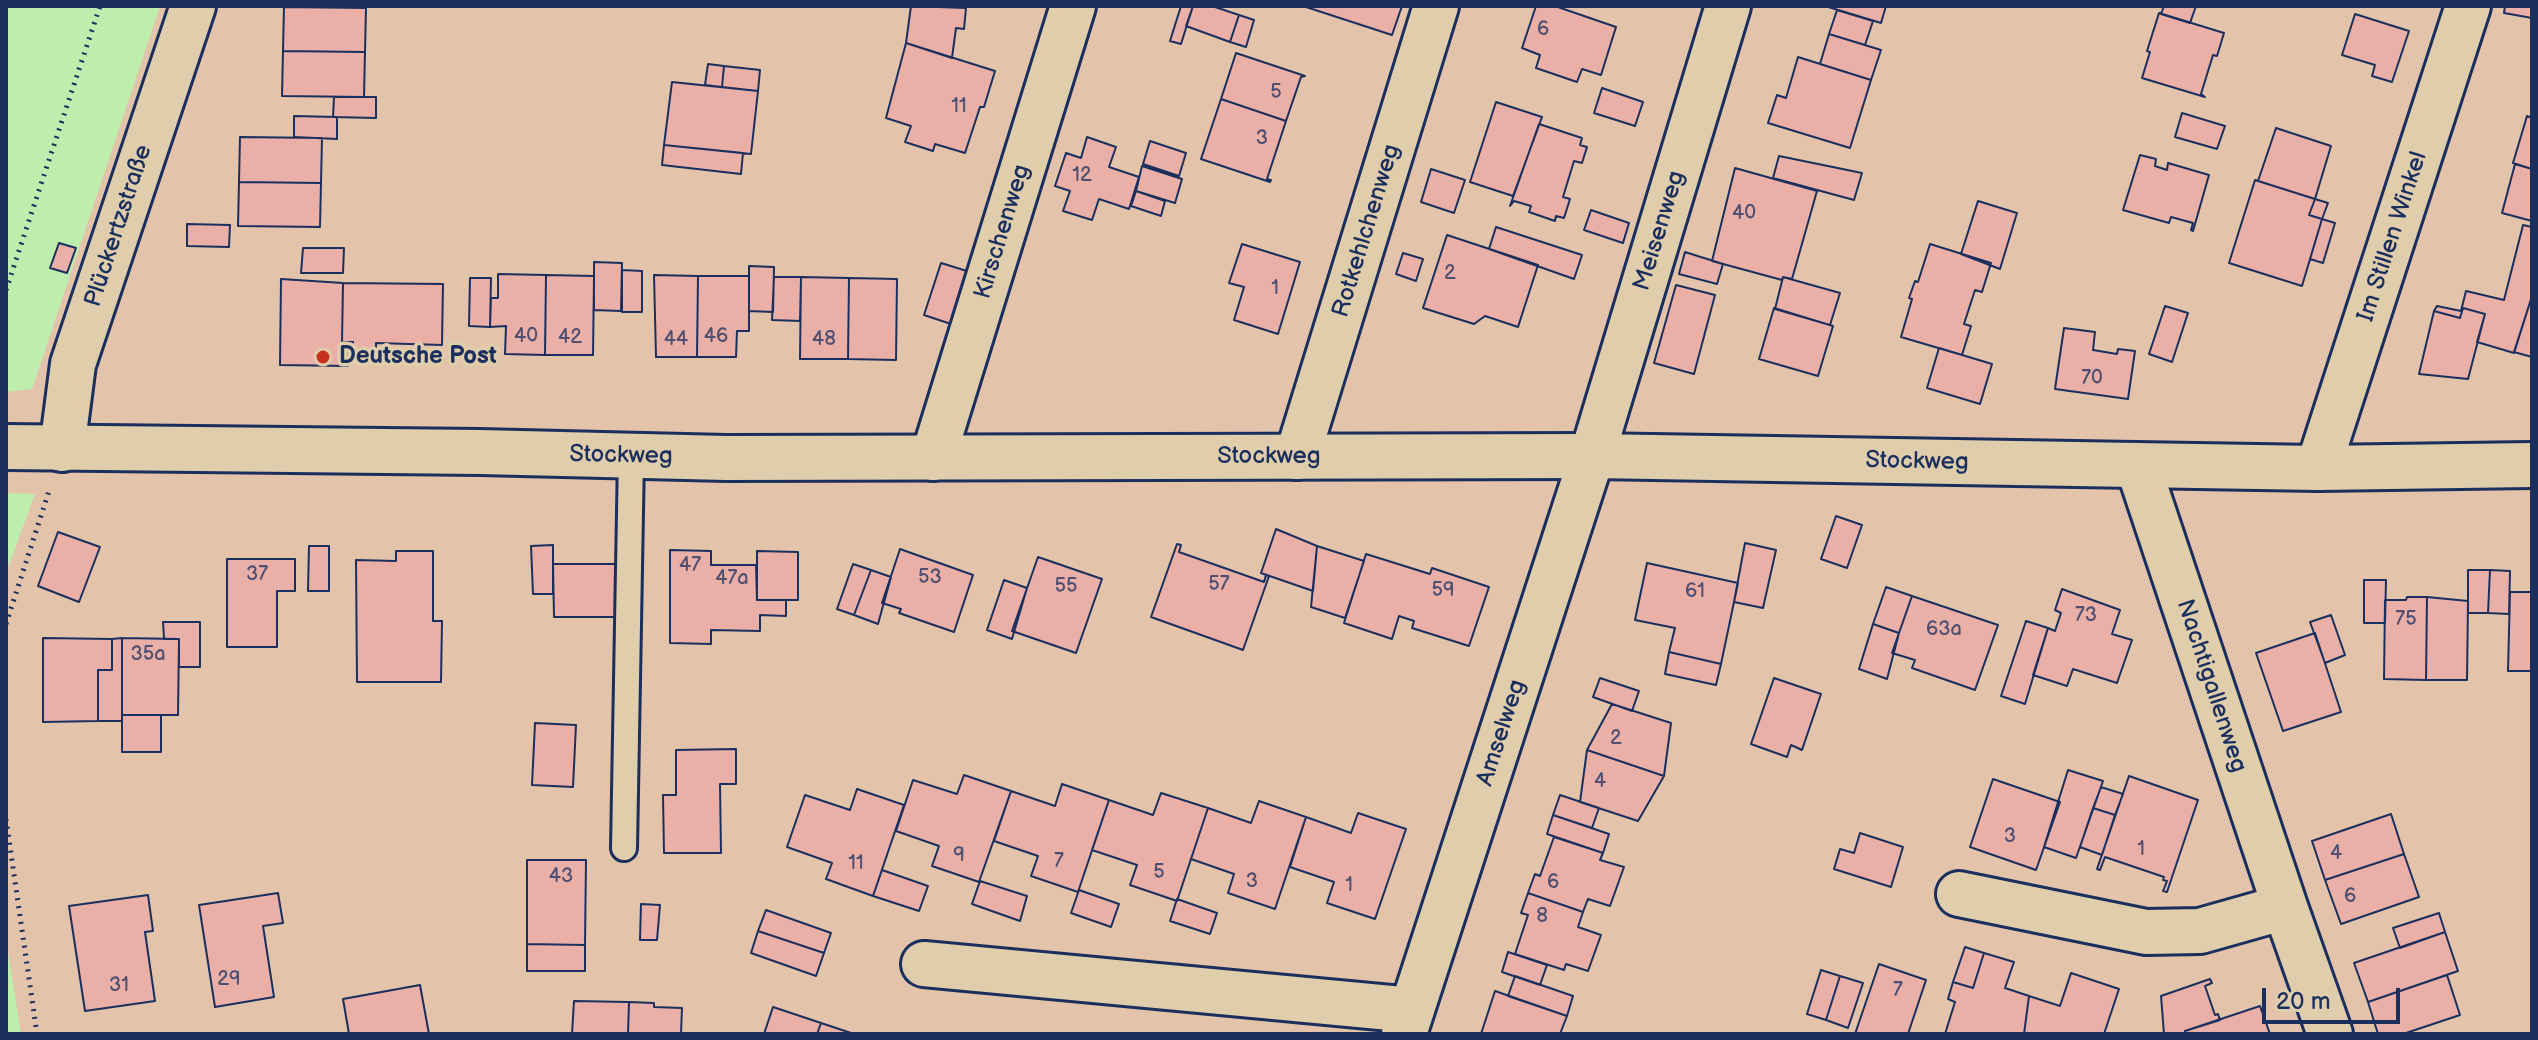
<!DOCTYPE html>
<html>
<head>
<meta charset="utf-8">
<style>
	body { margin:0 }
	#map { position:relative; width:2538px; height:1040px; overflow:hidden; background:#e3c4aa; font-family:"Balsamiq Sans",sans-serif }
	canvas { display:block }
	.frame { position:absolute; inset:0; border:8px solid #1b2f5e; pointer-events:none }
	.scale { position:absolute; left:2262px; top:988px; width:138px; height:36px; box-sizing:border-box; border:4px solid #1b2f5e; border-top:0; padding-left:10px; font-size:24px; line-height:28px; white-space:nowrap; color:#1b2f5e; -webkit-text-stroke:6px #e0cdab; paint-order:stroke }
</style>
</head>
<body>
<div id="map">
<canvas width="2538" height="1040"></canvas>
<div class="frame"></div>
<div class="scale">20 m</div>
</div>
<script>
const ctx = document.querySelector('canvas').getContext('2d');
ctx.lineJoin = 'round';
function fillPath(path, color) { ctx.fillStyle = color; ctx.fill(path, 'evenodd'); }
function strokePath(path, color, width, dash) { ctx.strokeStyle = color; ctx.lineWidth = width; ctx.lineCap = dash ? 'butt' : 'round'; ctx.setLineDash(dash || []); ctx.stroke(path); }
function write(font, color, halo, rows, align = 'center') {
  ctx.font = font + ' "Balsamiq Sans",sans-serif'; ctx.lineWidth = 7; ctx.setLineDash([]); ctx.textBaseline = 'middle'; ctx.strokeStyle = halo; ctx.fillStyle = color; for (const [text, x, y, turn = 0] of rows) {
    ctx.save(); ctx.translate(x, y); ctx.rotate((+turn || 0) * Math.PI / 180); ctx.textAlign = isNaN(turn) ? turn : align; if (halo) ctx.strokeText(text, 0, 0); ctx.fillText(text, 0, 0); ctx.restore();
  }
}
fillPath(new Path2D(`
	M6,6H160L32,389L6,392Z
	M6,493L35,494L6,573Z
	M6,939L21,1034H6Z`), '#bdeeae');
const building = new Path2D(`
	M911,6L966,8L964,29L956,28L952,58L906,43Z
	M1181,6H1193L1181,44L1170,41Z
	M1193,6H1212L1239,15L1230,42L1186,26Z
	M1303,6H1402L1392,35Z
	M1536,6H1555L1616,27L1601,75L1582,69L1577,82L1536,68L1540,55L1522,48Z
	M1825,6H1886L1881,23Z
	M2164,6H2196L2190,23L2161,14Z
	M2505,6H2532V18L2504,13Z
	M284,7L366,8L365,52L283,51Z
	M1837,10L1873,21L1865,45L1829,34Z
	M2159,13L2224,33L2217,56L2213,55L2201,94L2205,97L2142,78L2150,52L2147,51Z
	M2355,14L2409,31L2392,82L2372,76L2375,65L2342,55Z
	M1239,15L1254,20L1246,47L1230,42Z
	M1829,34L1881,50L1871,80L1820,64Z
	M906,43L995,71L984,107H980L965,153L935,144L933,151L905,142L911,126L886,118Z
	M283,51L365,52L364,97L282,96Z
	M1236,53L1305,76L1301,77L1286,121L1221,99Z
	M1798,57L1871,80L1850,148L1768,123L1777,95L1786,98Z
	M708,64L724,66L722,87L705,85Z
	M724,66L760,70L758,91L722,87Z
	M672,82L758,91L751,154L664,145Z
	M1602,88L1643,102L1635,126L1594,113Z
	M334,97H376V118L333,117Z
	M1221,99L1286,121L1267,179L1271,180L1270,182L1201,159Z
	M1496,102L1542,117L1513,196L1470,182Z
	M2182,113L2225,126L2217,149L2175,137Z
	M294,116L337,117V139L294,137Z
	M2527,116L2532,118V169L2513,163Z
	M1539,124L1582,138L1580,145L1587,147L1582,163L1574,161L1563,197L1570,199L1564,218L1556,216L1555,221L1529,212L1531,206L1514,201L1510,206Z
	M2276,128L2331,146L2315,199L2258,181Z
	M240,137L322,138L321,183L239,182Z
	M1087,137L1116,147L1109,167L1139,177L1129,209L1099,199L1092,220L1063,211L1070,191L1055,186L1066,153L1081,158Z
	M1150,141L1186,153L1179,176L1143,164Z
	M664,145L743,153L741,174L662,165Z
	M2140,155L2156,159L2155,166L2167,170L2168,163L2209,175L2193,231L2191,230L2193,223L2171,217L2169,223L2123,210Z
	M1779,156L1862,173L1854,200L1773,178Z
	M2515,164L2532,169V221L2502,213Z
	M1142,166L1182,179L1175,203L1136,191Z
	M1735,168L1817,191L1792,279L1783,277L1782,280L1712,261Z
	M1431,169L1465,180L1454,213L1421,202Z
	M2255,180L2315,199L2309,215L2322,219L2302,286L2229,263Z
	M239,182L321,183L320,227L238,226Z
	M1136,191L1165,201L1161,216L1131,206Z
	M2315,199L2328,203L2322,219L2309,215Z
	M1978,201L2017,213L2000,269L1961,254Z
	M1591,210L1629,223L1623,243L1584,230Z
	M2322,219L2335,223L2323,263L2310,259Z
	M187,224L230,225L229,247L187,246Z
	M2523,225L2532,227V296L2514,353L2477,342L2485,314L2463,308L2460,318L2434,311L2437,306L2461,311L2466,291L2504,300Z
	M1496,227L1582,255L1574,279L1489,249Z
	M1447,235L1538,265L1518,327L1485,316L1474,324L1423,308Z
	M59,243L76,248L67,273L50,268Z
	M1242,244L1300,262L1278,334L1234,320L1244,287L1229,283Z
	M1930,244L1991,263L1982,292L1975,290L1964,324L1971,326L1962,355L1901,337L1912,299L1909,298L1915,281L1918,282Z
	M303,248H344L343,273H301Z
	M1685,252L1723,264L1717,284L1679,274Z
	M1403,253L1423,259L1416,281L1396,274Z
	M594,262L622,263L621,311L594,310Z
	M941,263L967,271L951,324L924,315Z
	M749,266L774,267L773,312L749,311Z
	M622,270L642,271V312H622Z
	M498,274L546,275L545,355L505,354L506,326L490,327L491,298H498Z
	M546,275L594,276L593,355H545Z
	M654,275L698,276L697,357H656Z
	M698,276H749V331H737L736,357H697Z
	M774,277H801L800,321L772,320Z
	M801,277L849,278L848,359H800Z
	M1783,277L1840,293L1830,325L1775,309Z
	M470,278H491L490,327L469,326Z
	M849,278L897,279L896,360L848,359Z
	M281,279L343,283L342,342H348V366L280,365Z
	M343,283L443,284L442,345L376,343V353H352L353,342H342Z
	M1676,285L1715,295L1694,374L1654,363Z
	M2532,296V357L2514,352Z
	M2165,306L2188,313L2172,362L2149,354Z
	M1774,308L1833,326L1818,376L1759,359Z
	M2463,308L2485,314L2468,379L2419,374L2434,311L2460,318Z
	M2064,328L2095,332L2093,350L2117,354L2118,349L2135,351L2128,399L2055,389Z
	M1939,348L1992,364L1980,404L1927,388Z
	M1836,516L1862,525L1847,568L1821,559Z
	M1276,529L1317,546L1313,591L1261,573Z
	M58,532L100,547L79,602L38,586Z
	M1745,543L1776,550L1763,608L1734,602Z
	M1177,544L1181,545L1179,552L1264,582L1266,575L1269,576L1243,650L1151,617Z
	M553,545V594H533L531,546Z
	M309,546H329V591H308Z
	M1317,546L1364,561L1345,618L1311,607Z
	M900,549L973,575L954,632L899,613L901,609L882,603Z
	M670,550L711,551V565H756L757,600H786V616L760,615V631L711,630V644L670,643Z
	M396,551H433V621H442L441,682H357L356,560L396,561Z
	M757,551L798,552V600H757Z
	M1366,554L1430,574L1432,568L1489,587L1469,646L1412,628L1414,621L1399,616L1392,639L1344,623Z
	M1038,557L1102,579L1076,653L1012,631Z
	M227,559H295V591H277V647H227Z
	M1647,563L1738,583L1721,664L1669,652L1675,628L1635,620Z
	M553,564H615V617H554Z
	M853,564L871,570L854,615L837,609Z
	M871,570L891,577L878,624L854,615Z
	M2468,570H2490L2488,613H2468Z
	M2490,570L2510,571L2509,614L2488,613Z
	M1004,580L1027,588L1012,639L987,630Z
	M2364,580H2386L2385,623H2364Z
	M1886,587L1912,596L1899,633L1873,624Z
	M2531,588L2532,671H2508L2510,592H2531Z
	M2062,589L2120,610L2112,634L2132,640L2117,683L2073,669L2067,686L2033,675L2048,628L2055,631L2061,613L2055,610Z
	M1912,596L1998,625L1975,690L1912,668L1915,660L1892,653Z
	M2407,597H2427L2426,680L2384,679L2385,600H2406Z
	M2427,597L2468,601L2467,680H2426Z
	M2331,615L2345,655L2325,663L2310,622Z
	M2026,621L2048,628L2025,704L2001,696Z
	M163,622H200V667H179V639H164Z
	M1873,624L1899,633L1887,679L1859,669Z
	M2315,633L2341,712L2283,731L2256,653Z
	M43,638L112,639V670H98V721L43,722Z
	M122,638L179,639L178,715H122Z
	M122,638V721H98V670H112V639Z
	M1669,652L1721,664L1716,685L1665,674Z
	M1600,678L1639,691L1632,711L1593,697Z
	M1774,678L1821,694L1802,750L1791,745L1787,757L1751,744Z
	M1612,704L1671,723L1664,776L1587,750Z
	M122,715H161V752H122Z
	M535,723L576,725L573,787L532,785Z
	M736,749V784H720L721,853H664L663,795H676V750Z
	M1587,750L1664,776L1638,821L1580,802Z
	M2068,770L2103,781L2076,858L2044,847Z
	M964,775L1011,791L979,882L932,866L939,846L896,831L913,780L957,794Z
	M2129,776L2198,800L2167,892L2163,891L2167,881L2163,880L2164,877L2105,857L2100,870L2097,869Z
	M1993,779L2060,802L2036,870L1970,847Z
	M1062,784L1109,800L1078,892L1031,876L1038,856L994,841L1011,791L1055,806Z
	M2101,787L2123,794L2115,815L2093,808Z
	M857,789L904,805L873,896L826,879L832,863L787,847L805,795L850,810Z
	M1161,793L1208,808L1177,901L1130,885L1137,865L1092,850L1109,800L1153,815Z
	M1560,795L1599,808L1592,828L1553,815Z
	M1259,801L1306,817L1275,909L1228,893L1234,874L1191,859L1208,808L1251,823Z
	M2093,808L2115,815L2102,855L2080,847Z
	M1358,813L1406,829L1375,919L1327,903L1334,882L1290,867L1306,817L1351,833Z
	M2391,814L2404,854L2325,880L2312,841Z
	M1553,815L1609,834L1603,853L1547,834Z
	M1860,833L1903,847L1891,887L1834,869L1840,849L1854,853Z
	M1554,837L1603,853L1600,860L1624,867L1610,906L1588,899L1583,912L1528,893L1535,874L1540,876Z
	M2404,854L2419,897L2341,924L2325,880Z
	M527,860H586L585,945L527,944Z
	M882,870L928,886L919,911L873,896Z
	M980,881L1027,896L1020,921L972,904Z
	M1079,890L1119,904L1111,927L1071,913Z
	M278,893L283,923L263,926L274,997L215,1007L199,905Z
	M1528,893L1583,912L1578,927L1601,935L1588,971L1566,964L1564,970L1515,954L1528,915L1521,913Z
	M148,895L153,931L145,932L155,1001L85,1011L69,906Z
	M1177,899L1217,913L1210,934L1170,921Z
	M641,904L660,905L657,940H640Z
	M766,910L831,933L824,953L758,931Z
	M2439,913L2445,932L2400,948L2393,928Z
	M758,931L824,953L816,976L751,953Z
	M2445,932L2458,971L2368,1002L2354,963Z
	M527,944L585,945V971H527Z
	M1965,947L1984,953L1973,988L1953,982Z
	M1508,952L1547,965L1540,985L1502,972Z
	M1984,953L2014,962L2005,988L2029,996L2024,1034H1945L1955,1002L1948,999L1953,982L1973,988Z
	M1879,964L1926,980L1908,1034H1855Z
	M1821,970L1840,976L1826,1020L1807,1014Z
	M2071,973L2119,989L2104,1034H2024L2029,996L2060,1006Z
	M2447,975L2460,1015L2403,1034H2378L2368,1002Z
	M1515,976L1573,996L1567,1016L1508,996Z
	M1840,976L1863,983L1848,1028L1826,1020Z
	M2210,979L2212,983L2205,986L2215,1015L2218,1014L2220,1020L2185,1031V1034H2164L2161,996Z
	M420,985L429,1034H349L343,999Z
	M1495,991L1567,1016L1560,1034H1481Z
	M574,1001L629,1002L628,1034H572Z
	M629,1002L654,1003V1007L682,1008L681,1034H628Z
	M2260,1006L2270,1034H2186L2185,1031Z
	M773,1007L821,1023L817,1034H764Z
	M821,1023L854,1034H817Z`);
fillPath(building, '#eab0a8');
strokePath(building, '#1b2f5e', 2);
const service = new Path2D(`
	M624,848L631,456`);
const minor = new Path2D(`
	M62,449L73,364L193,6
	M1297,457L1436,6
	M933,458L1073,6
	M2138,466L2285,907L2330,1034
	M2318,468L2468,6
	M1959,894L2146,932L2200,931L2285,907
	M924,964L1412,1010
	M1404,1034L1592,456L1728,6`);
const tertiary = new Path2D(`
	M6,447L480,452L726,458L1592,456L2318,468L2532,465`);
strokePath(service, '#1b2f5e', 30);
strokePath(minor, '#1b2f5e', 50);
strokePath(tertiary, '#1b2f5e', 50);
strokePath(new Path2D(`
	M6,290L100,6
	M6,624L49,491
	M6,819L37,1034`), '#1b2f5e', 5, [2, 6]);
strokePath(service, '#e0cdab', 24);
strokePath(minor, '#e0cdab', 44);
strokePath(tertiary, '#e0cdab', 44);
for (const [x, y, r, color] of [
	[323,357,8,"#c8321e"]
]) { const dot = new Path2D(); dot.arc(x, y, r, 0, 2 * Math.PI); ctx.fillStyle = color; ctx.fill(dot); strokePath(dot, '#e0cdab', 3); }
write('20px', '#4f4f70', null, [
	["6",1543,30],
	["5",1276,93],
	["11",959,107],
	["3",1262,139],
	["12",1082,176],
	["40",1744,214],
	["2",1450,274],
	["1",1275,289],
	["40",526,337],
	["46",716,337],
	["42",570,338],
	["44",676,340],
	["48",824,340],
	["70",2092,379],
	["47",690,566],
	["37",257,575],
	["53",930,578],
	["47a",732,579],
	["57",1219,585],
	["55",1066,587],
	["59",1443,591],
	["61",1695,592],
	["73",2086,616],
	["75",2406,620],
	["63a",1944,630],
	["35a",148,655],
	["2",1616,739],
	["4",1600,782],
	["3",2010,837],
	["1",2141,850],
	["4",2336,854],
	["9",959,856],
	["7",1059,862],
	["11",856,864],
	["5",1159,873],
	["43",561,877],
	["3",1252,882],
	["6",1553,883],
	["1",1349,886],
	["6",2350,897],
	["8",1542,917],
	["29",229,980],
	["31",119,986],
	["7",1898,991]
]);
write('24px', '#1b2f5e', '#e0cdab', [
	["Plückertzstraße",119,226,-72],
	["Rotkehlchenweg",1367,231,-73],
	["Meisenweg",1660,231,-73],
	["Kirschenweg",1003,232,-73],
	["Im Stillen Winkel",2393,237,-72],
	["Stockweg",621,456,1],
	["Stockweg",1269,457],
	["Stockweg",1917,462,1],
	["Nachtigallenweg",2211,686,72],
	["Amselweg",1502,733,-72]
]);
write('bold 24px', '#1b2f5e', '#e0cdab', [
	["Deutsche Post",339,357]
], 'left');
</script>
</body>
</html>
